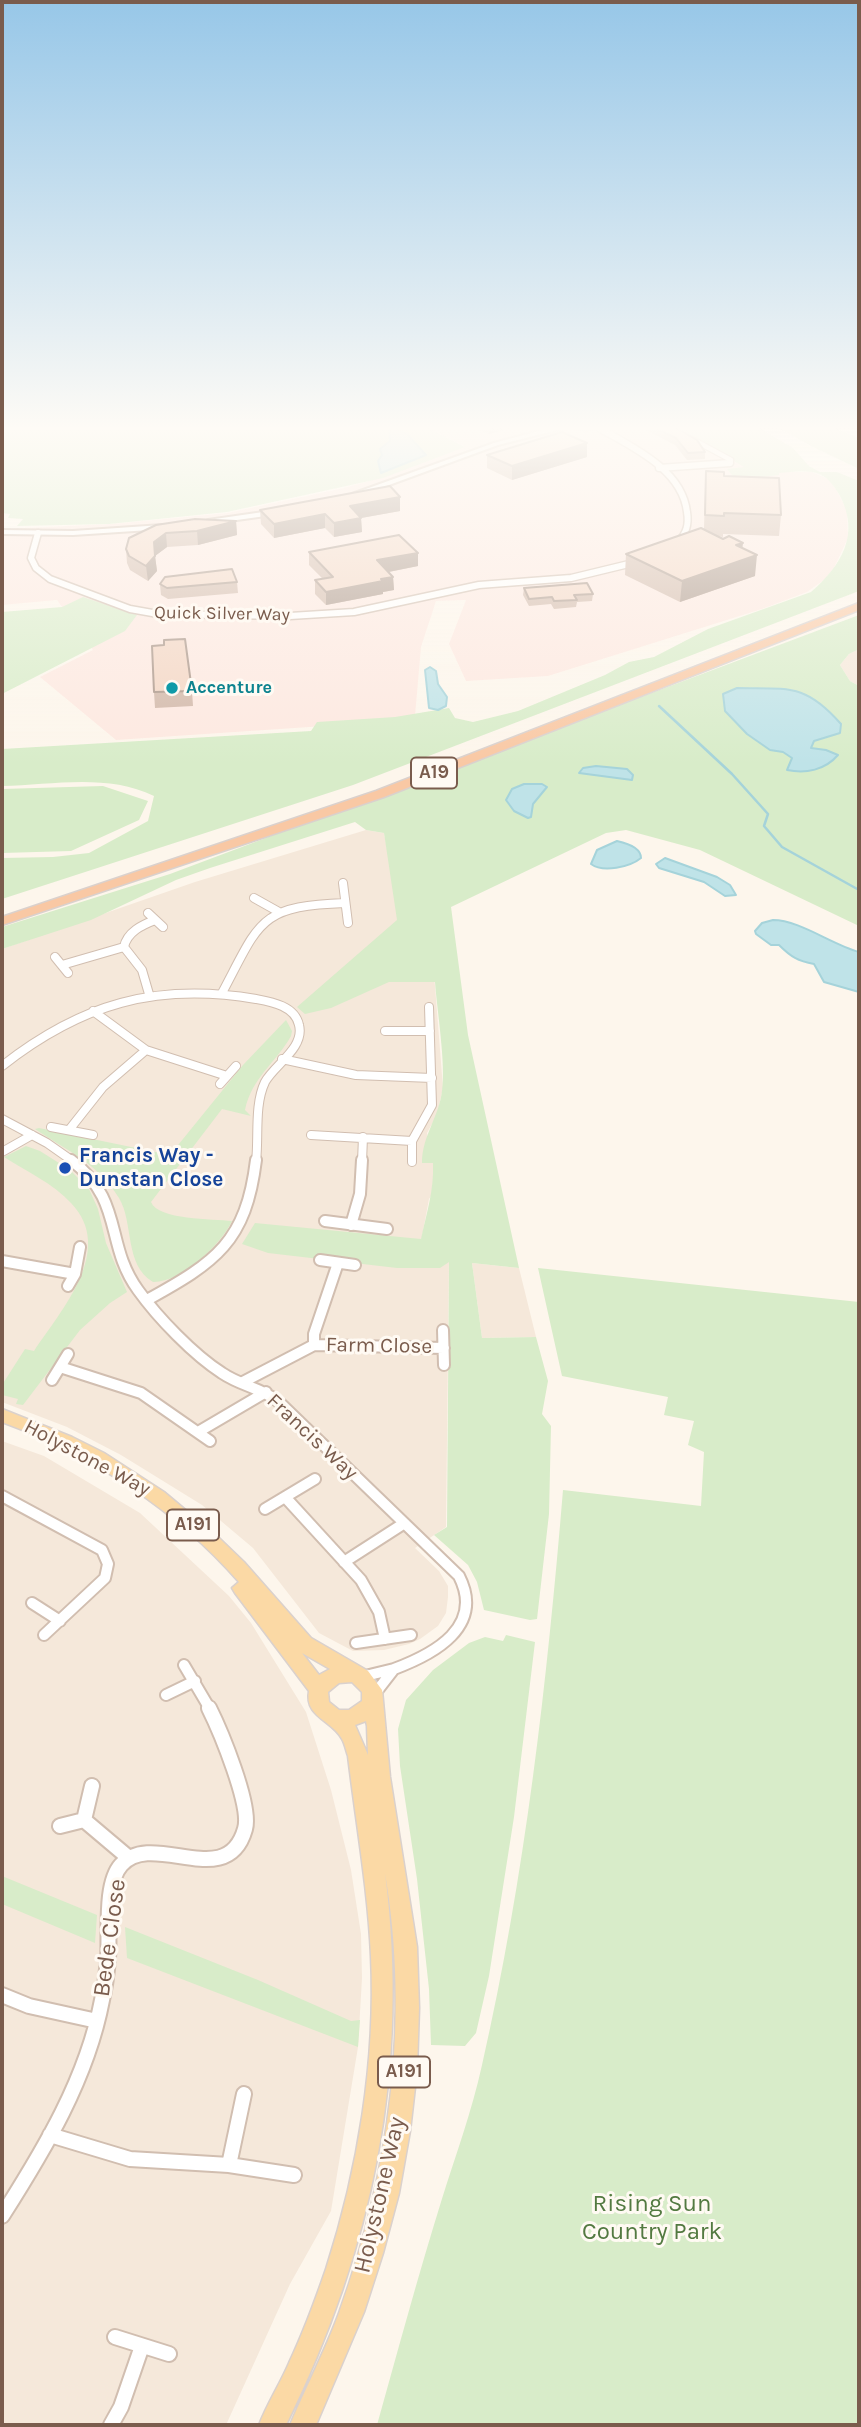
<!DOCTYPE html>
<html>
<head>
<meta charset="utf-8">
<style>
	body { margin:0 }
	#map { position:relative; width:861px; height:2427px; overflow:hidden; background:#fdf6ec; font-family:Karla,sans-serif }
	canvas { display:block }
	.frame { position:absolute; inset:0; border:4px solid #7a5c4d; pointer-events:none }
</style>
</head>
<body>
<div id="map">
<canvas width="861" height="2427"></canvas>
<div class="frame"></div>
</div>
<script>
const ctx = document.querySelector('canvas').getContext('2d');
ctx.lineJoin = 'round';
function fillPath(path, color) { ctx.fillStyle = color; ctx.fill(path, 'evenodd'); }
function strokePath(path, color, width, dash) { ctx.strokeStyle = color; ctx.lineWidth = width; ctx.lineCap = dash ? 'butt' : 'round'; ctx.setLineDash(dash || []); ctx.stroke(path); }
function write(font, color, halo, rows, align = 'center') {
  ctx.font = font + ' Karla,sans-serif'; ctx.lineWidth = 6; ctx.setLineDash([]); ctx.textBaseline = 'middle'; ctx.strokeStyle = halo; ctx.fillStyle = color; for (const [text, x, y, turn = 0] of rows) {
    ctx.save(); ctx.translate(x, y); ctx.rotate((+turn || 0) * Math.PI / 180); ctx.textAlign = isNaN(turn) ? turn : align; if (halo) ctx.strokeText(text, 0, 0); ctx.fillText(text, 0, 0); ctx.restore();
  }
}
fillPath(new Path2D(`
	M859,649V686L850,681L840,665L849,654Z
	M366,830L384,833L393,881L431,945L435,986L443,1088L437,1115L427,1133L433,1163L434,1192L429,1199L418,1258L449,1261L446,1527L415,1548L439,1571L448,1586V1597L446,1613L438,1626L420,1639L409,1644L384,1650L353,1651L319,1633L253,1548L202,1505L121,1455L67,1427L2,1402V949L195,882Z
	M472,1263L519,1268L536,1337L482,1338Z
	M2,1441L44,1456L140,1513L229,1596L251,1623L306,1712L331,1790L351,1870L361,1934L362,1978L358,2047L331,2211L290,2284L226,2425H2Z`), '#f5e8da');
fillPath(new Path2D(`
	M422,425H735L778,472H812L831,480L847,510L848,538L834,568L824,580L807,592L762,609L548,676L466,681L449,644L466,600L436,601L421,647L415,716L399,721L116,740L40,677L93,650L57,600L2,605V529L111,524L227,513L344,488L390,475L464,446Z`), '#fde8e0');
fillPath(new Path2D(`
	M2,425H422L465,447L383,478L227,512L109,524L17,526L23,519L8,518L10,514L2,513Z
	M672,425H754L793,448L809,466L820,472H837L859,481V591L353,785L2,899V858L53,857L89,853L148,821L154,796C107,773 52,785 2,786V749L311,731L317,722L395,717L449,708L455,718L473,722L518,711L605,675L629,662L654,657L708,629L811,592C842,565 860,534 840,496C833,484 826,474 812,472C802,470 789,472 779,473V475L736,480L727,469L744,467Z
	M773,425H826L859,438V469L811,446Z
	M83,597L137,615L125,631L2,694V612L62,607Z
	M859,615V649L849,654L840,665L850,681L859,686V926L700,850L626,830L606,833L451,907L468,1035L519,1268L472,1263L482,1338L536,1337L548,1381L542,1414L551,1426L549,1514L537,1619L530,1620L484,1610L477,1582L468,1565L434,1535L447,1527L449,1262L440,1268H397L268,1253L242,1244L255,1223L421,1239C427,1211 434,1191 433,1163H422C422,1136 439,1117 442,1091C446,1063 437,1011 435,982H389L331,1008L305,1014L297,1007L397,920L384,833L366,830L355,822L210,868L176,880L91,920L2,949V927L170,874Z
	M103,786L148,801L139,820L71,851L2,853V789Z
	M286,1020L292,1031L291,1036C276,1063 252,1077 245,1110L251,1116L222,1109L151,1202C158,1220 213,1219 232,1221C221,1245 180,1283 153,1282C124,1265 134,1223 119,1198C98,1163 67,1151 35,1129L39,1128L170,1155L243,1065Z
	M26,1146L40,1151L70,1170L89,1189L98,1209L106,1243L127,1292L110,1303L80,1330L23,1405L16,1404L18,1399L2,1395V1385L25,1349L34,1351C61,1310 116,1250 71,1203C54,1184 26,1171 4,1157Z
	M538,1268L859,1302V2425H377C398,2350 418,2276 441,2202C455,2157 472,2111 482,2065C525,1877 547,1683 563,1490L701,1506L704,1452L688,1445L694,1421L664,1415L668,1397L562,1376Z
	M506,1635L535,1642L514,1817L489,1976L476,2033L465,2046L431,2045L429,1989L417,1879L400,1766L398,1729L406,1700L433,1670L469,1643L485,1637L503,1641Z
	M2,1876L97,1915L95,1943L2,1904Z
	M125,1927L258,1980L351,2021L360,2020L358,2047L127,1958Z`), '#d8ecc9');
const water = new Path2D(`
	M389,425L407,434L426,455L381,473L378,461L382,455L380,449L390,441Z
	M430,667L436,671L438,684L447,697L446,706L438,710L429,708L425,670Z
	M737,688C789,689 805,683 841,724L840,733L814,741L811,748L826,750L838,755C825,770 806,774 787,770L792,758L783,752L770,750L747,734L725,711L723,694Z
	M596,766L627,769L633,775L632,780L579,773L583,768Z
	M524,784H542L547,787L533,804L531,817L528,818L514,811L506,800L512,789Z
	M617,841C626,843 641,848 641,858C630,867 603,873 591,864L597,850Z
	M665,858L717,877L730,885L736,895L725,896L704,882L659,868L656,864Z
	M773,920C799,920 831,944 859,952V992L824,982L814,964C798,961 791,957 779,945H771L756,934L755,931L762,923Z`);
fillPath(water, '#bfe3e8');
strokePath(water, '#a5d3da', 2);
strokePath(new Path2D(`
	M659,706L732,774L768,814L764,826L782,847L859,890`), '#a5d3da', 2.5);
const pedestrian = new Path2D(`
	M692,439L731,460L730,463`);
const minorFar3 = new Path2D(`
	M599,428C632,447 682,469 687,512C689,524 687,533 678,542
	M659,468L730,463
	M38,533L31,558L36,568L50,579L130,609L158,614L290,616L354,612L479,585L571,578L637,562`);
const minorFar2 = new Path2D(`
	M343,883L348,923
	M254,898L279,912
	M148,913L163,927
	M55,957L68,973
	M62,965L124,947
	M222,993C260,922 258,906 345,903
	M149,994L142,970L124,947C127,932 142,925 155,920
	M93,1011L146,1050L227,1076
	M385,1031H430
	M282,1059L356,1075L432,1078
	M2,1066C81,1004 156,982 256,999C272,1002 295,1006 299,1025C305,1048 274,1065 265,1082C254,1105 259,1137 256,1162
	M220,1084L236,1066
	M2,1119L47,1143L74,1162
	M51,1127L93,1135
	M69,1130L103,1087L146,1050
	M311,1135L412,1141
	M2,1152L32,1135
	M362,1162L363,1137
	M412,1162V1141L432,1105L429,1007`);
const minorFar1 = new Path2D(`
	M71,1160C125,1201 104,1243 138,1290C158,1318 194,1355 222,1373C241,1386 262,1388 279,1402L459,1576C485,1627 434,1654 394,1669
	M325,1221L387,1229
	M351,1225L360,1194L362,1160
	M320,1260L355,1265
	M2,1261L75,1274
	M68,1286L75,1274L80,1247
	M147,1300C216,1262 246,1242 256,1160
	M443,1330L444,1365
	M314,1345V1334L338,1263
	M60,1367L141,1393L210,1441
	M52,1380L68,1354
	M243,1382L314,1345L444,1348
	M198,1432L266,1392
	M2,1496L102,1550L108,1564L105,1578L44,1635
	M285,1497L361,1580L379,1612L385,1639
	M265,1509L315,1479
	M344,1562L403,1524
	M32,1603L60,1621
	M356,1643L411,1635
	M184,1665L210,1709
	M361,1677L394,1669L373,1696
	M166,1695L195,1681`);
const minor = new Path2D(`
	M84,1820L129,1858
	M60,1826L84,1820L92,1786
	M2,1995L29,2006L97,2021
	M50,2135L130,2159L229,2165L294,2175
	M229,2165L244,2094
	M2,2216C44,2150 87,2079 102,2000C105,1987 107,1972 108,1958C110,1934 104,1884 121,1865C153,1829 227,1893 245,1829C252,1806 220,1730 209,1708
	M115,2337L169,2354
	M111,2425L121,2407L142,2346`);
const tertiary = new Path2D(`
	M561,425H609L586,430L569,427L498,445L359,496L352,494L494,443Z
	M277,510L281,512L280,514L208,524L204,522L208,520Z
	M162,525L166,527L165,529L73,535L2,534V530L73,531Z`);
const primary = new Path2D(`
	M2,1409L72,1437L104,1453L164,1492L219,1538L244,1562L311,1638L368,1671L382,1690L390,1777L417,1947L419,2008L417,2070L410,2131L399,2193L383,2253L364,2312L316,2425H290C306,2387 325,2351 339,2313C390,2172 410,2021 385,1873C410,2069 373,2249 286,2425H259C267,2404 280,2384 289,2363C303,2333 315,2301 326,2269C358,2170 376,2061 371,1956C368,1889 356,1823 348,1756C346,1751 345,1744 342,1739C332,1720 304,1717 309,1691L235,1593L232,1588L239,1582C175,1509 92,1455 2,1422ZM302,1653L330,1669L319,1675ZM352,1682L362,1692V1701L349,1710H339L329,1702L328,1692L339,1683ZM366,1721L367,1726L368,1755L355,1725Z`);
const trunk = new Path2D(`
	M859,603V610L384,797L2,925V917L376,791Z`);
strokePath(pedestrian, '#d1beb0', 7);
strokePath(minorFar3, '#d1beb0', 9);
strokePath(minorFar2, '#d1beb0', 10);
strokePath(minorFar1, '#d1beb0', 14);
strokePath(minor, '#d1beb0', 18);
strokePath(tertiary, '#d1beb0', 4);
strokePath(primary, '#dad1cd', 3);
strokePath(trunk, '#dad1cd', 3);
strokePath(pedestrian, '#fff', 4.5);
strokePath(minorFar3, '#fff', 6);
strokePath(minorFar2, '#fff', 8);
strokePath(minorFar1, '#fff', 10);
strokePath(minor, '#fff', 14);
fillPath(tertiary, '#fff');
fillPath(primary, '#fbd9a5');
fillPath(trunk, '#f9c8a4');
fillPath(new Path2D(`
	M476,425H522L489,434L476,429Z
	M645,425H671L705,452V459L687,460L675,445L644,429Z
	M587,443V457L512,480L487,468V455Z
	M706,471L724,476L781,515L779,536L723,534V537L718,536L743,548L755,576L680,602L625,575L626,554L704,529L705,491Z
	M400,497V511L361,518L362,532L334,537L325,528L274,538L261,524L260,510Z
	M236,521L237,535L198,545L167,547L155,556L157,571L148,581L130,570L127,563L126,549L156,525Z
	M309,552L418,553V566L389,572L393,577L394,590L383,592V594L326,605L315,594V580L323,579L309,565Z
	M237,582L238,593L168,599L161,595L160,584Z
	M524,588L593,594L592,601L577,602L576,607L554,609L551,604L529,606L523,595Z
	M164,645L192,691L193,706L155,708L154,692Z`), '#d1b7a8');
fillPath(new Path2D(`
	M490,425H522L489,434Z
	M587,443V457L512,480V466Z
	M400,497V511L361,518L362,532L334,537V523L350,506Z
	M325,514V528L274,538V524Z
	M236,521L237,535L198,545L197,531Z
	M166,533L167,547L155,556L154,542Z
	M743,543L741,561L757,555L755,576L680,602L682,581L736,545Z
	M418,553V566L378,574L377,560Z
	M155,556L157,571L148,581L146,566Z
	M393,577L394,590L383,592V594L326,605V592Z`), '#aa9588');
const building = new Path2D(`
	M649,425H671L697,440L705,452L688,453L676,438Z
	M562,432L587,443L512,466L487,455Z
	M706,471L724,472V476L779,478L781,515L724,513V516L705,515Z
	M390,486L400,497L350,506L361,518L334,523L325,514L274,524L260,510Z
	M195,519L236,521L197,531L166,533L154,542L155,556L146,566L129,556L126,549L129,538L156,525Z
	M701,528L723,539L729,536L743,543L736,545L757,555L682,581L626,554Z
	M399,535L418,553L377,560L393,577L381,579L383,581L326,592L315,580L333,577L309,552Z
	M232,569L237,582L167,588L160,584L165,577Z
	M587,583L593,594L574,595L577,600L554,601L552,597L529,599L524,588Z
	M185,639L192,691L154,692L152,646L164,645V640Z`);
fillPath(building, '#f3d5c3');
strokePath(building, '#aa9588', 2);
const sky = ctx.createLinearGradient(0, 0, 0, 765);
sky.addColorStop(0, '#97c7e8');
sky.addColorStop(0.56, '#fefbf6');
sky.addColorStop(1, '#fefbf600');
ctx.fillStyle = sky;
ctx.fillRect(0, 0, 861, 765);
for (const [x, y, r, color] of [
	[172,688,7,"#0f9aa8"],
	[65,1168,7,"#1a4fb4"]
]) { const dot = new Path2D(); dot.arc(x, y, r, 0, 2 * Math.PI); ctx.fillStyle = color; ctx.fill(dot); strokePath(dot, '#fffaf3', 2.5); }
write('18px', '#7a5c4d', '#fffaf3', [
	["Quick Silver Way",222,614,1]
]);
write('bold 18px', '#0d838f', '#fffaf3', [
	["Accenture",186,688]
], 'left');
for (const [x, y, w] of [
	[434,773,46],
	[193,1525,52],
	[404,2072,52]
]) { const box = new Path2D(); box.roundRect(x - w / 2, y - 15.5, w, 31, 5); ctx.fillStyle = '#fffaf3'; ctx.fill(box); strokePath(box, '#7a5c4d', 2); }
write('bold 19px', '#7a5c4d', null, [
	["A19",434,773],
	["A191",193,1525],
	["A191",404,2072]
]);
write('bold 21px', '#164399', '#fffaf3', [
	["Francis Way -",79,1156],
	["Dunstan Close",79,1180]
], 'left');
write('21px', '#7a5c4d', '#fffaf3', [
	["Farm Close",379,1346,1],
	["Francis Way",312,1437,43],
	["Holystone Way",87,1458,28]
]);
write('24px', '#7a5c4d', '#fffaf3', [
	["Bede Close",110,1938,-82],
	["Holystone Way",380,2195,-77]
]);
write('24px', '#537a41', '#fffaf3', [
	["Rising Sun",652,2204],
	["Country Park",652,2232]
]);
</script>
</body>
</html>
